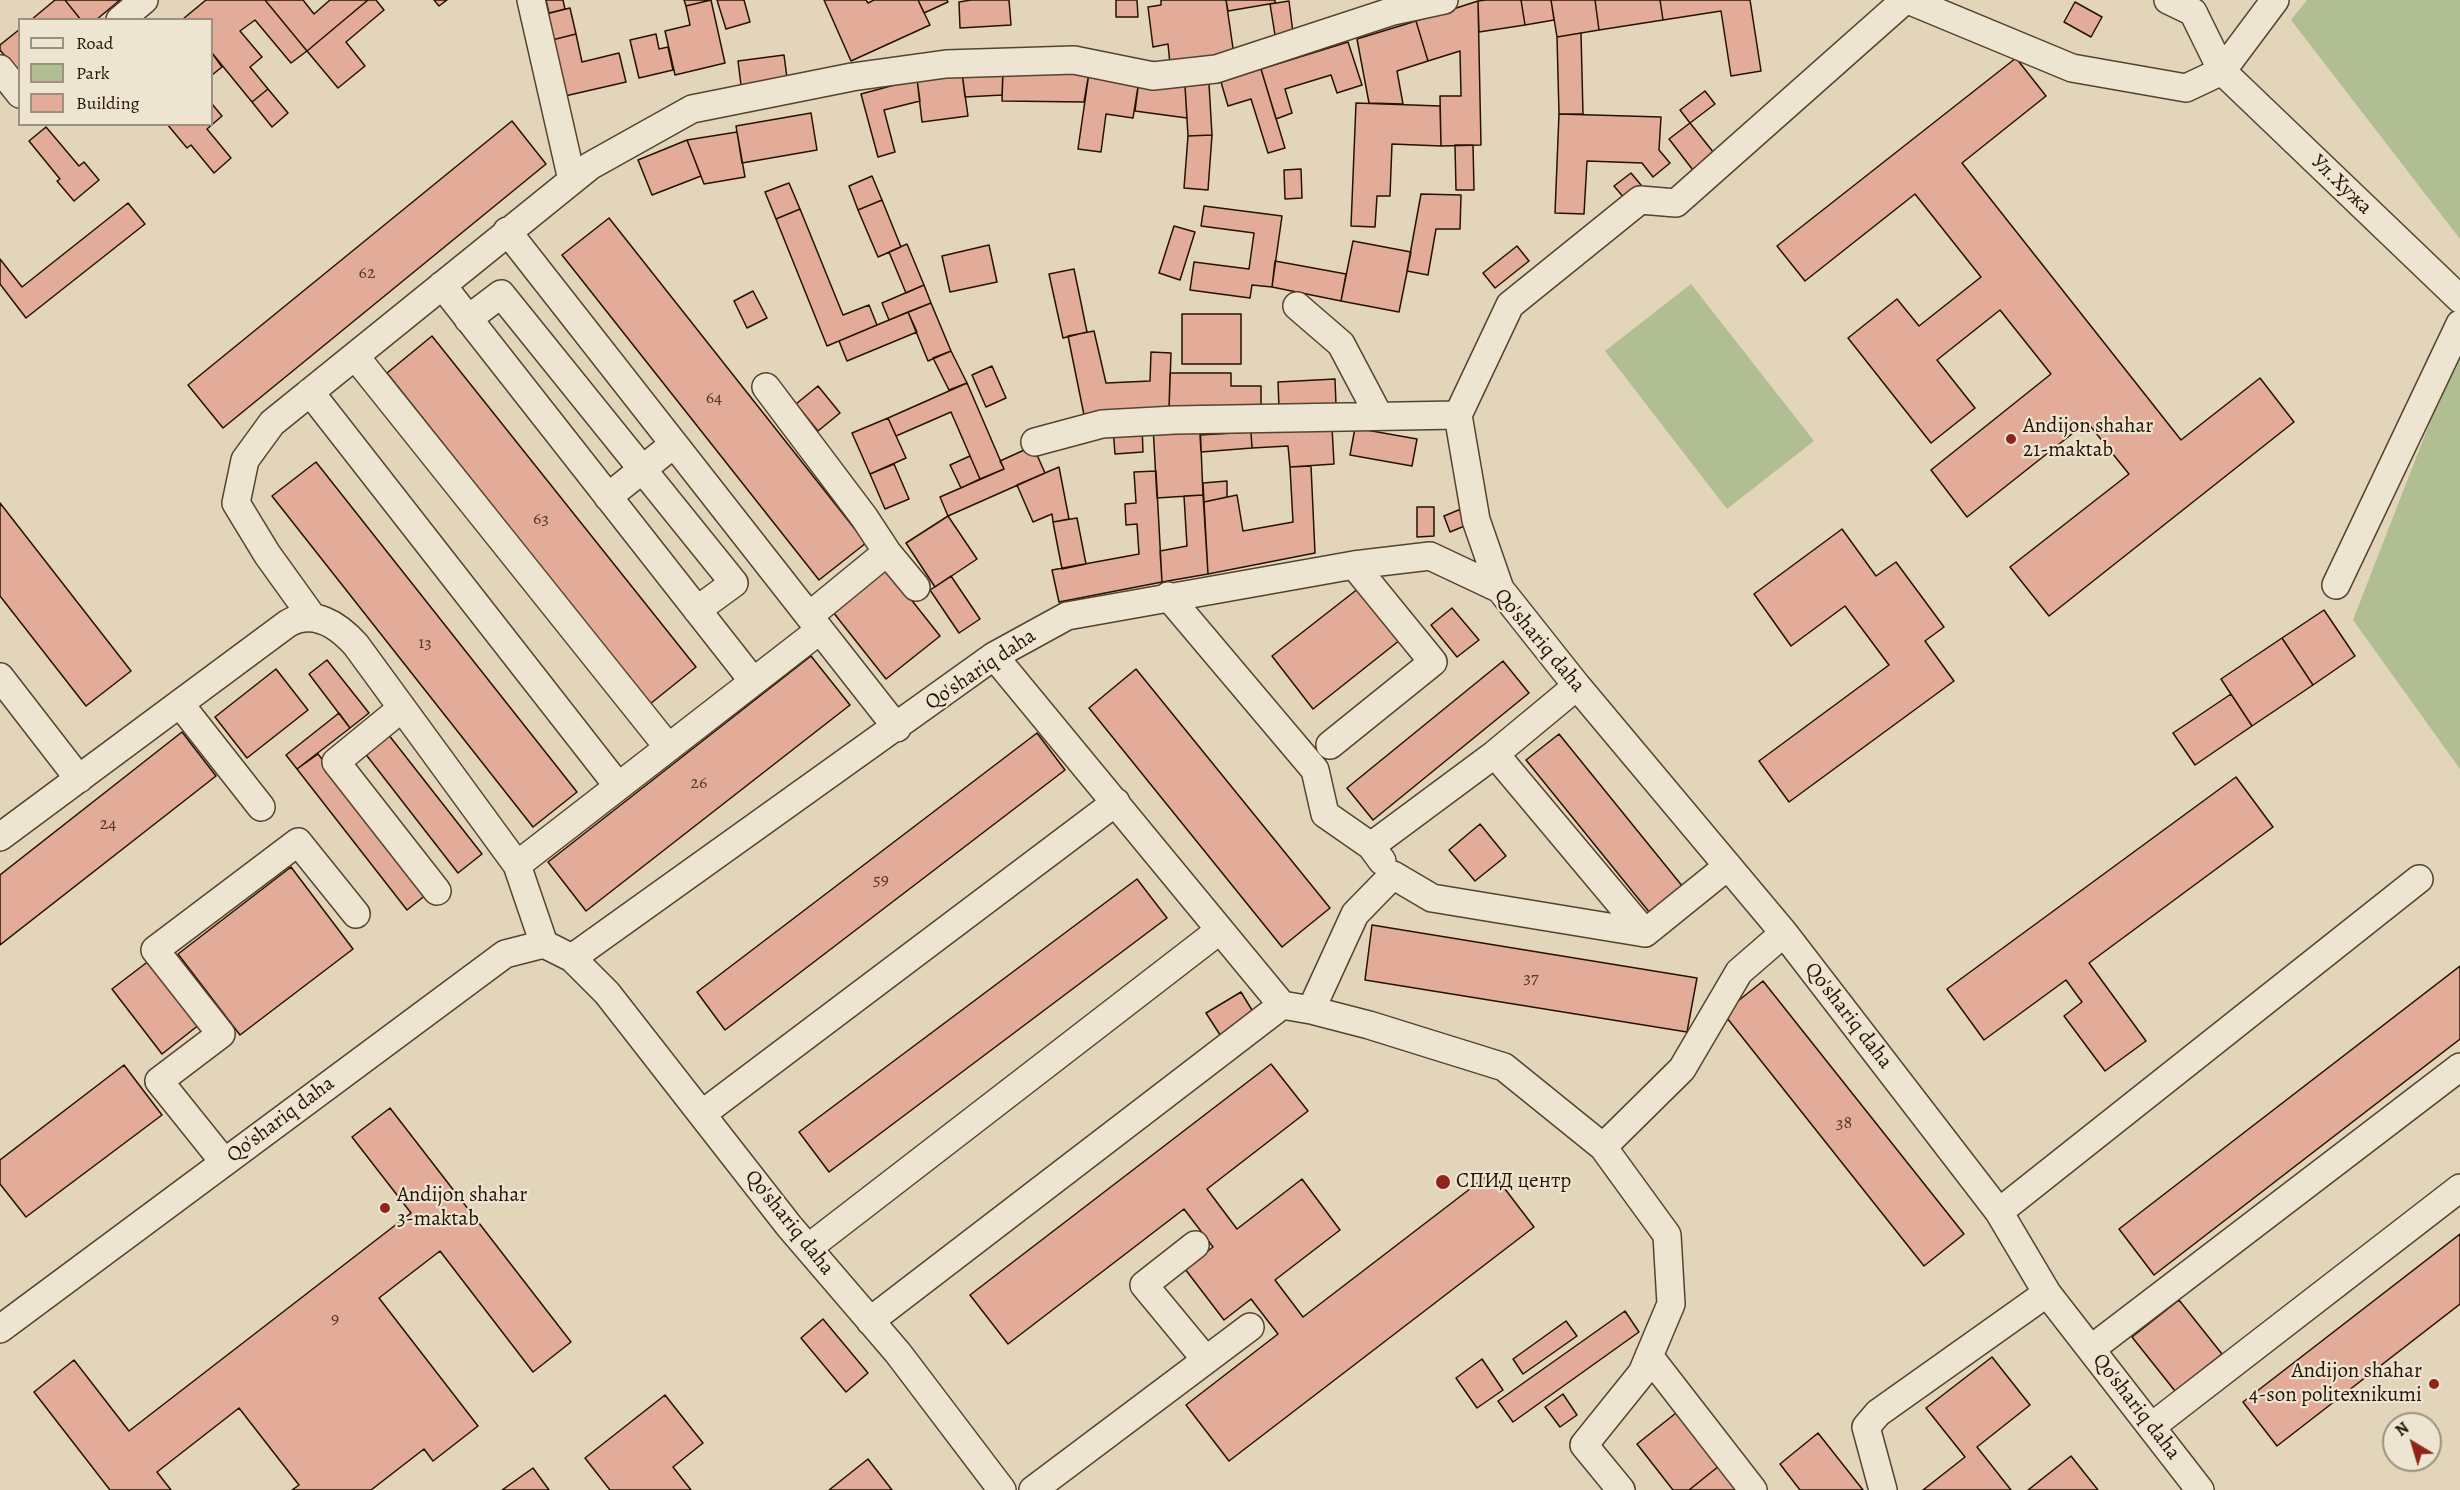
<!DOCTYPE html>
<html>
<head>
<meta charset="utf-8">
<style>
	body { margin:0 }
	#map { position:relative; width:2460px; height:1490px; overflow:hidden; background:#e3d5ba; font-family:Alegreya,serif }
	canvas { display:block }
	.legend { position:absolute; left:18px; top:18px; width:195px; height:108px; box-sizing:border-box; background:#ede4d2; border:2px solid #9d907e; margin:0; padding:8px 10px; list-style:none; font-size:18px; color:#261200 }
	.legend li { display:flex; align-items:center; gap:12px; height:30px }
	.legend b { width:30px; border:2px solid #9d907e }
	.north { position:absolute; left:2382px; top:1412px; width:60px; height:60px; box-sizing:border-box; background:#ede4d2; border:2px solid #9d907e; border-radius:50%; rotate:322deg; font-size:16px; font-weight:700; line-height:24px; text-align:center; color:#261200 }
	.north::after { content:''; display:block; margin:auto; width:21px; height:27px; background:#8f2418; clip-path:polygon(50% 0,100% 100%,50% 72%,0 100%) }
</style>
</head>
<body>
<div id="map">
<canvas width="2460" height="1490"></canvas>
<ul class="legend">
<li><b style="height:8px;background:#ede4d2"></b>Road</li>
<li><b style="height:16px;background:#b0be92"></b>Park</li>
<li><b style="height:16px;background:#e2ac99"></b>Building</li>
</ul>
<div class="north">N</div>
</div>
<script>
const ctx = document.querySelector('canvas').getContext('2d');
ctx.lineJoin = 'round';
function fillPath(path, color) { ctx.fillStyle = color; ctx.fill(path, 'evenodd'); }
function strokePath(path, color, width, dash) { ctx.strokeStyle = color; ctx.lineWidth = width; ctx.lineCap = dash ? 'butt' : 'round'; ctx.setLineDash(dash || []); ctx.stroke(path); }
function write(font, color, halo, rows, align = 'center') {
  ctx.font = font + ' Alegreya,serif'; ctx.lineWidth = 4.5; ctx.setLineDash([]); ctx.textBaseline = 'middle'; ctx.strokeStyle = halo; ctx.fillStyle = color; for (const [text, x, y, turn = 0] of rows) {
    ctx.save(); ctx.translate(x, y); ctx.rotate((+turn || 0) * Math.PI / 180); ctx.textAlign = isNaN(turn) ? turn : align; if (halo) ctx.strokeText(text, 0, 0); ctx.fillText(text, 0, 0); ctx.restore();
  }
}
fillPath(new Path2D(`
	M2307,0H2460V239L2291,20Z
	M1691,284L1814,441L1727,509L1605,351Z
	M2460,345V769L2353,620Z`), '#b0be92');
const building = new Path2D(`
	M55,0H65L81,20H31Z
	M65,0H120L96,20H81Z
	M206,0H265L307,51L291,63L255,20L240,31L262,57L250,67L268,89L252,102L212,53V20L183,19Z
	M265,0H303L314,14L330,0H368L307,51Z
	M368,0H376L384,10L346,42L365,66L338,88L307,51Z
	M434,0H447L439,6Z
	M546,0H563L565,9L549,13Z
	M684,0H711L686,6Z
	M711,0L725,63L675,75L665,31L690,25L686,6Z
	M717,0H744L750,22L726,29Z
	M824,0H866L868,3L874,0H918L930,25L851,61Z
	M918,0H947L948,2L924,13Z
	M971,0H1009L1011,25L960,28L959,2Z
	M1116,0H1137L1138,17H1116Z
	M1161,0H1226L1234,55L1170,64L1168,44L1153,47L1148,7L1161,5Z
	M1226,0H1275V3L1228,11Z
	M1486,0H1521L1525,25L1479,32L1478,1Z
	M1521,0H1551L1554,20L1525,25Z
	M1551,0H1595L1599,30L1557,37Z
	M1595,0H1660L1663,20L1599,30Z
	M1660,0H1750L1761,71L1731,76L1721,11L1663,20Z
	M1289,1L1293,33L1275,35L1270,4Z
	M1478,1L1481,145L1441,146L1440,96H1461L1460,51L1428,61L1416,21Z
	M2075,2L2102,17L2091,37L2064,22Z
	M570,8L576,34L552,40L546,14Z
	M1416,21L1428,61L1397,71L1403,104L1369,103L1357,39Z
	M20,29V74L0,50V45Z
	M1581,33L1583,114H1559L1557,37Z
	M576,34L582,62L619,53L626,82L565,96L552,40Z
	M656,34L659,49L668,47L673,70L639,78L630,40Z
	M1348,42L1362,85L1337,93L1331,75L1285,89L1292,113L1276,119L1261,69Z
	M212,53L222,67L212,75Z
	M784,55L787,78L741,85L738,61Z
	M2016,58L2046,96L1962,163L2181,440L2260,378L2294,422L2049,616L2010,567L2129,474L2087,422L1967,517L1931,470L2051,374L2000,310L1937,360L1975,408L1931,443L1848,338L1897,299L1919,326L1981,277L1915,194L1805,281L1777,246Z
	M1261,69L1285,148L1268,153L1251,99L1228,106L1221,82Z
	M1003,71L1089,73L1084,102L1002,101Z
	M1003,71L1002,95L965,97L962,73Z
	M962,73L968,116L922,122L917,79Z
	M1089,73L1139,80L1133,118L1106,114L1101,152L1078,149Z
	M917,79L920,101L884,110L895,152L878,157L861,94Z
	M1139,80L1185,86L1187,118L1135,111Z
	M1209,84L1212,135L1188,136L1185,86Z
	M268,89L288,113L272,127L252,102Z
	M1705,91L1715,104L1690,123L1680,110Z
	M1356,103L1440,106L1441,146L1392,144L1390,196H1377L1375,227L1351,226Z
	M212,104L222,116L207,129L231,158L214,173L191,145L187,148L167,124H212Z
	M811,113L817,150L742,163L736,126Z
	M1559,114L1661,117L1659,150L1670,163L1653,177L1642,163L1587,161L1584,214L1555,213Z
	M512,121L546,164L223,428L188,385Z
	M1690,123L1718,158L1696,174L1669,139Z
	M46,127L79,166L84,162L99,180L74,201L57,181L60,179L29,141Z
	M737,132L745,177L704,184L687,140Z
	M1212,135L1208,190L1184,188L1188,136Z
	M687,140L701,176L652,195L638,160Z
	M1455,145H1473L1474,190H1456Z
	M1301,169L1302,198L1285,199L1284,170Z
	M1631,173L1641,185L1625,199L1614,186Z
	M872,176L882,200L858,210L849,186Z
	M789,183L800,209L776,219L765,192Z
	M1421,194L1461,195L1460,229H1436L1428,275L1407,271Z
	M882,200L901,247L878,257L858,210Z
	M128,203L145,224L26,318L0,284V259L22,287Z
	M1204,206L1282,216L1272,287L1252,285L1250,298L1190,290L1194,262L1249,269L1254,233L1201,226Z
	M800,209L843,315L869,305L877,325L827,346L776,219Z
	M609,218L866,543L819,580L562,255Z
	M1174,226L1195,232L1180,280L1159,273Z
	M1353,241L1411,252L1399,312L1341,301Z
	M907,244L924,285L906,293L889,252Z
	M989,245L997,282L950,292L942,256Z
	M1517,246L1529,261L1495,288L1483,273Z
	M1275,261L1346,274L1341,301L1272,287Z
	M1074,269L1087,332L1063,338L1049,274Z
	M924,285L931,303L889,320L882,303Z
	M753,291L767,318L747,328L734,301Z
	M931,303L951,351L928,361L908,312Z
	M908,312L917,332L847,361L839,341Z
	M1182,314H1241V364H1182Z
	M1094,331L1106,383L1150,381L1151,352L1171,353L1169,410L1084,415L1068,336Z
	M432,336L696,667L650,704L387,373Z
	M951,351L967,383L949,390L933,358Z
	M992,366L1006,398L986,407L972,375Z
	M1170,373H1231V386H1261V410H1169Z
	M1335,379L1336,405L1279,408L1278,382Z
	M967,383L1004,469L980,479L951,412L896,436L888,418Z
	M818,386L840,413L818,431L796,404Z
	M888,418L906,458L870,474L852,433Z
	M1200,423L1203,495L1157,498L1153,426Z
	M1142,426L1143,452L1115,454L1113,428Z
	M1332,427L1334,464L1290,467L1288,446L1252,448L1251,432Z
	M1355,428L1417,439L1412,466L1350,455Z
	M1251,432L1252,448L1201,452L1200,435Z
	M1033,446L1045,473L948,516L940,497L1004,469L1000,461Z
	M970,456L980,479L961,488L950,465Z
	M316,462L577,792L533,827L272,496Z
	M894,464L909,499L885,509L870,474Z
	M1311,466L1315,553L1208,574L1204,502L1237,495L1243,531L1293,522L1290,467Z
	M1059,467L1069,519L1053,522L1052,514L1033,522L1017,485Z
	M1156,471L1162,582L1059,602L1052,570L1139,554L1137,524L1126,525L1125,504L1136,503L1134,472Z
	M1227,481V497L1204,502L1203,483Z
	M1203,495L1208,574L1162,582L1160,551L1187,546L1184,496Z
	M0,503L131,671L86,706L0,596Z
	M1417,507H1434V536L1417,537Z
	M1461,509L1467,525L1450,532L1444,516Z
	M948,516L977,559L935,587L906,543Z
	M1077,518L1086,564L1062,569L1053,522Z
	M1842,529L1876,576L1896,562L1944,627L1925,641L1954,681L1789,802L1759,761L1889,665L1845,606L1791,646L1754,594Z
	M883,564L940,636L886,679L829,607Z
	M951,576L980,619L959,633L930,590Z
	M1359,588L1400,640L1313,709L1272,656Z
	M1452,608L1479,640L1457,657L1431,625Z
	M2324,610L2355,656L2313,685L2282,638Z
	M2282,638L2313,685L2252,726L2221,679Z
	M811,656L850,705L586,911L548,862Z
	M327,660L369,713L350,728L309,674Z
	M1503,661L1529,693L1373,820L1347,788Z
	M276,669L308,710L247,758L215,717Z
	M1136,669L1330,908L1282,947L1089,708Z
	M2231,694L2252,726L2195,765L2173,733Z
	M339,713L350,728L297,769L286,755Z
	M182,732L216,776L0,945V875Z
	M1037,733L1065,770L725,1030L697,992Z
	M388,734L482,854L458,873L364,752Z
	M1559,734L1683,887L1650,913L1526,760Z
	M318,754L427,894L407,910L297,769Z
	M2236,777L2273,827L2089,963L2146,1041L2105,1071L2064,1016L2082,1002L2066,980L1984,1040L1947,989Z
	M1480,824L1506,856L1475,881L1449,850Z
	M291,867L353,949L240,1035L178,954Z
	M1137,879L1167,918L829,1172L799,1132Z
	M1372,925L1697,978L1687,1032L1365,980Z
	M150,960L200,1024L162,1054L112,989Z
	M2460,966V1039L2154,1275L2119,1229Z
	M1763,981L1964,1234L1924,1266L1723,1013Z
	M1241,992L1258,1020L1224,1041L1206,1013Z
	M1271,1064L1308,1111L1207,1189L1237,1229L1302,1179L1340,1230L1275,1280L1303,1317L1492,1172L1534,1227L1229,1461L1186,1405L1278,1334L1251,1299L1224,1320L1185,1269L1213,1247L1184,1209L1008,1344L970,1295Z
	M124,1065L162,1115L26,1217L0,1184V1160Z
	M390,1108L571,1342L533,1372L440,1251L379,1298L478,1426L433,1461L424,1449L371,1490H292L299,1485L239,1408L157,1472L171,1490H110L34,1392L74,1360L129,1431L411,1213L352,1137Z
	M2460,1234V1304L2277,1446L2243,1402Z
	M2179,1300L2222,1354L2175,1391L2132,1337Z
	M1625,1311L1639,1332L1513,1422L1498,1401Z
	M823,1319L868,1373L846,1392L801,1338Z
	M1566,1321L1577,1336L1523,1374L1513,1359Z
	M1992,1357L2030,1405L1977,1447L2011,1490H1923L1965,1457L1926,1408Z
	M1482,1359L1503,1390L1477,1408L1456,1378Z
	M1563,1394L1577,1415L1560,1427L1545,1407Z
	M665,1395L703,1443L673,1467L691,1490H610L585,1458Z
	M1676,1413L1719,1466L1689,1490H1673L1637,1444Z
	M1818,1433L1863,1490H1800L1780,1464Z
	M2071,1456L2098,1490H2028Z
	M868,1459L892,1490H829Z
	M1719,1466L1737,1490H1689Z
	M533,1468L549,1490H502Z`);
fillPath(building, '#e2ac99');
strokePath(building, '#261200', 1.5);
const minor = new Path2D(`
	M531,0L572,180
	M1908,0L2072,68L2186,88L2222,71L2275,0
	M2168,0L2193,12L2222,71L2460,299
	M120,20L144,0
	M0,69L20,94
	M507,231L820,630
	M442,285L753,681
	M1297,306L1341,344L1379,416
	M468,319L501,294L734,583L697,610
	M355,356L668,747
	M766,387L864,517L887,552L916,587
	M310,392L618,786
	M1458,415L1510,305L1640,200L1676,203L1905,0
	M1035,442L1102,424L1175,420L1458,415L1476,520L1500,589
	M608,497L674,444
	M2336,585L2460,324
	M1168,596L1315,770L1325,814L1371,846
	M809,616L887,552
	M313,618L267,554L236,503L245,460L272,423L590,166L692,109L852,77L946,64L1074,60L1153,76L1216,69L1393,11L1444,0
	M994,656L1282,1005L1311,1010L1369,1025L1504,1067L1603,1147L1667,1235L1671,1304L1642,1373L1584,1445L1621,1490
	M0,677L79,779
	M1577,686L1495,754L1645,933
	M180,704L261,807
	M402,708L336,762L437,891
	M1330,745L1433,662L1354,565
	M0,837L287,624C313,608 338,625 356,645L517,865L544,944
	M1382,861L1371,846L1495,754
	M517,865L820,630L897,728
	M572,958L994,656L1067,616L1354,565L1430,556L1500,589L1577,686L1784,933L1999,1212L2047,1293L2200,1490
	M1311,1010L1355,914L1393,875L1432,898L1645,933L1728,866
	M702,1114L1116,802
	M1603,1147L1682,1069L1739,972L1784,933
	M224,1162L159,1081L221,1034L155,950L298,842L356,914
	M1999,1212L2419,879
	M1195,1245L1144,1285L1206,1360
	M808,1248L1220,930
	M870,1321L1282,1005
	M0,1329L505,954L544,944L572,958L607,993L789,1226L898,1353L1002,1490
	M2091,1349L2460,1067
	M1649,1356L1753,1490
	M2151,1427L2460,1188
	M1033,1490L1250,1327
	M1883,1490L1866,1427L1878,1413L2047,1293`);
strokePath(minor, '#55432e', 30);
strokePath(minor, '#ede4d2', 27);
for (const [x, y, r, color] of [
	[2011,439,6,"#8f2418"],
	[1443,1182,8,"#8f2418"],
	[385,1208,6,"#8f2418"],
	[2434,1384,6,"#8f2418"]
]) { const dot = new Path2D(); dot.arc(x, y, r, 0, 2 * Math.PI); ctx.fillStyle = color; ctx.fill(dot); strokePath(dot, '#ede4d2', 2); }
write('18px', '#553826', null, [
	["62",367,274],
	["64",714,399],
	["63",541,520],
	["13",425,644],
	["26",699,784],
	["24",108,825],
	["59",881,881],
	["37",1531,979],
	["38",1844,1124],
	["9",335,1320]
]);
write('21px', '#261200', '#ede4d2', [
	["Ул.Хужа",2341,185,44],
	["Qo'shariq daha",1539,641,50],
	["Qo'shariq daha",981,670,-34],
	["Qo'shariq daha",1848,1016,52],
	["Qo'shariq daha",281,1120,-37],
	["Qo'shariq daha",789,1223,51],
	["Qo'shariq daha",2136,1407,52]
]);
write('21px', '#261200', '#ede4d2', [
	["Andijon shahar",2023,427],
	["21-maktab",2023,451],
	["СПИД центр",1456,1182],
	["Andijon shahar",397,1196],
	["3-maktab",397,1220],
	["Andijon shahar",2422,1372,"right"],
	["4-son politexnikumi",2422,1396,"right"]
], 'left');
</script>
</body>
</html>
